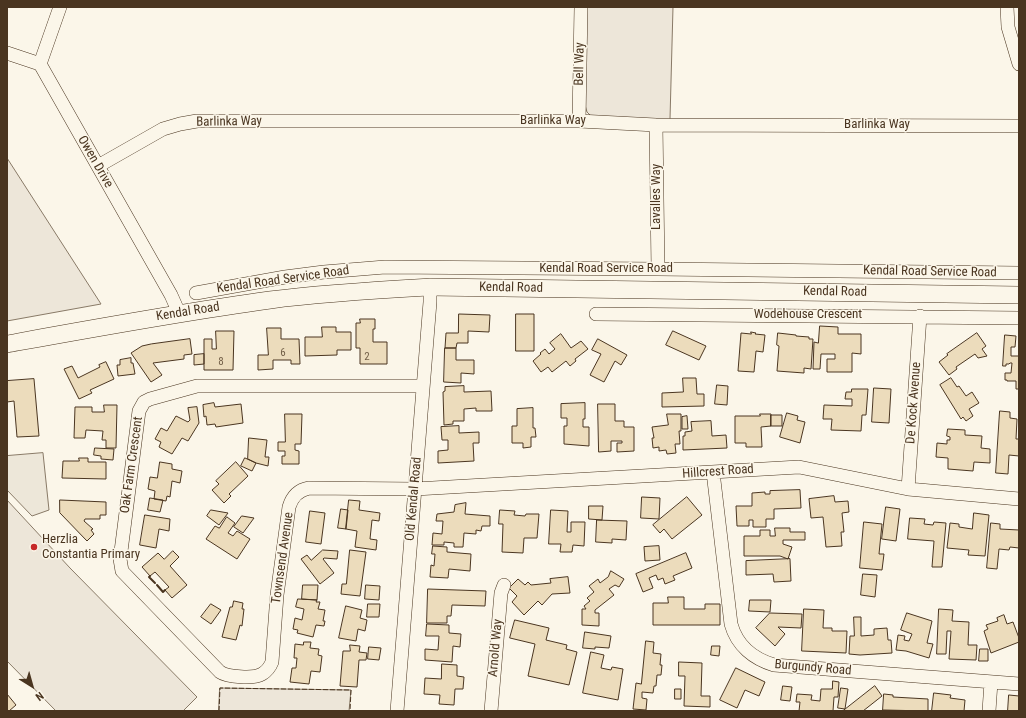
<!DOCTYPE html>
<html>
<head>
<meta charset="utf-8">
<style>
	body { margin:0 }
	#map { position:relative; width:1026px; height:718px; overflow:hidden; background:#fbf6e9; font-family:"Roboto Condensed",sans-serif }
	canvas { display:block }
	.frame { position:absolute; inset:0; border:8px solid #4a3520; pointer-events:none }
	.north { position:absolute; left:12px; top:666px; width:40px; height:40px; -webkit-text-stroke:3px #fbf6e9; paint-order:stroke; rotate:143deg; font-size:11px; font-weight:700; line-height:16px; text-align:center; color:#4a3520 }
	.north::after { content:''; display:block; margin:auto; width:14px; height:18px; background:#4a3520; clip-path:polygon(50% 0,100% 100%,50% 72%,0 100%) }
</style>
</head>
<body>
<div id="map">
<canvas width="1026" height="718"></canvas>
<div class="frame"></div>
<div class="north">N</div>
</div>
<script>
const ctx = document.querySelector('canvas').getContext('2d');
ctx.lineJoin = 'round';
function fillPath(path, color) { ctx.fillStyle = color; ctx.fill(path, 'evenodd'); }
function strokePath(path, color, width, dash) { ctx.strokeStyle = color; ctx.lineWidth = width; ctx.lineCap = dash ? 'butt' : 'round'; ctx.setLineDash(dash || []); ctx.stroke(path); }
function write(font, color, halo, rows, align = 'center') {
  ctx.font = font + ' "Roboto Condensed",sans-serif'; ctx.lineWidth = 3; ctx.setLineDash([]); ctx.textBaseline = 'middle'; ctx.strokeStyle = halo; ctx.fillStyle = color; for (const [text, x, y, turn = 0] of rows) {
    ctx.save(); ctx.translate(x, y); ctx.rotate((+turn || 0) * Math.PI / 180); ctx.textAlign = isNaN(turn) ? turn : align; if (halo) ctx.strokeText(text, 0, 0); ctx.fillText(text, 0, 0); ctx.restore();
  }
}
const green = new Path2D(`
	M585,7H673L670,119L666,124L592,117L587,112L585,105Z
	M7,158L101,304L7,321Z
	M7,500L70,568L197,697L183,711H56L7,661Z
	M220,688L351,690L349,711H219Z`);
fillPath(green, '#ede6d9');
strokePath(green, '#887966', 1);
const parking = new Path2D(`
	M43,453L49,510L32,516L7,490V456Z`);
fillPath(parking, '#ede7d9');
strokePath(parking, '#887966', 1);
const building = new Path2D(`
	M459,314L490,315L489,332L468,331V343H457L456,348H445L446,333H458Z
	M516,314H534V351H516Z
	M360,319H375V329H373V342H387V364H360V348H356V323H360Z
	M820,326L838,327V334H861V354L852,353V372H827V359H835V354H821L820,369H813L814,342L818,343Z
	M322,327H336V332H351V350H337V355L305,356V337H322Z
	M267,328H281V339H299L300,364H291V360H273V369L258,370V355H268Z
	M216,331H234L233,370H204V339H212V349H216Z
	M673,331L706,346L699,360L666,345Z
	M751,332L756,333L755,334L765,335L763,352L756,351L754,372L738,371L741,333L751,334Z
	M778,333L796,335V336L809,337V339H813L811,369L804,368V373L777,371L779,346L777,345Z
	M977,333L986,346L982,349L987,356L978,358L975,354L956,367L957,369L949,375L939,362L948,355L947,354Z
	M561,334L571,348L581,341L588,349L575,359L576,361L570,366L566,361L552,372L548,367L541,372L533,361L541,354L540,353L545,349L549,354L555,349L550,343Z
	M1005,335L1016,336L1015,347H1011V356H1019V389H1016V381H1007V380H1005V373H1011L1012,363H1010L1009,364H1006V366H1003Z
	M190,339L192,354L184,355V359L153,363L162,375L151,382L131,353L142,346L151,344Z
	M598,339L627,355L621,365L615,361L604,382L590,375L601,354L592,350Z
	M445,348H456V360H474V374L461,373V383L444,382Z
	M204,354V364L194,365V355Z
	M131,358V363H133L135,374L118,376L117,365H120V360Z
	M106,362L114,379L90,390L92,393L79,399L64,369L72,366L78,378L100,367L99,365Z
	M683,378H696L697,394H704V406L662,407V393L683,392Z
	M951,378L957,387L959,386L966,396L972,392L979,403L969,409L973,416L966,421L963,417L961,419L940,385Z
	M34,379L39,436L17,437L14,401L7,402V381Z
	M717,385L728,386L727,405L715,404Z
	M464,386V392L491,391L492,411H476V408L464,409V421H453V424L444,425L443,392L445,391V387Z
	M874,388L891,389L889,423L872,422Z
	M852,389H868L866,415H862L861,431L831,430L832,419H823L824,405L852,406V399H845L846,392H851Z
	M214,403L215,407L241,404L243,423L216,427L215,424L207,425L206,416L204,417L203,405Z
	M585,403V419H583V427H589V446L564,444V426H567V418H561V404Z
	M598,404H615V421H624V427H634V451L617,452V443H622V441H611V451L599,452Z
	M104,405H117L116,448H106V440H102L103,431L86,430L85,438H74L75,407H92V412H104Z
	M197,407L199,423L188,441L182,438L172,454L159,447L161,442L155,439L161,428L167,431L176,416L188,422L190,420L188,408Z
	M533,408V428H535L536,437H531V447L523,448V443H512V426H517V409Z
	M1000,411L1010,412V418L1017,419L1016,439H1019V456L1009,455L1008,474L996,473Z
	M787,413L798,416L797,420L805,422L800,443L780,437Z
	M285,414H302L301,444H295V450L299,451V464H282V456H285V451H278V442H285Z
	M667,414H681V431H679L680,444H675L676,453L667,454L666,450L659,451V447L653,448L652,438H654L652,427L668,425Z
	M760,414H771V426L761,427L762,447H746V443H735V416H760Z
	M771,415H782V426H771Z
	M687,416L688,429H682V417Z
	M711,421L712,436L726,435L727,448L683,450V436H685V432L692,431L691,422Z
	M459,426V433L479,432V443H473L474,461L438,463V451L448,450V440H442L441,427Z
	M948,429L965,430V435L982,436L981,448L990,449V463L974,462L973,471L948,469V458L936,457L937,443L947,444V440H950V437L947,436Z
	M249,438L267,440L265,457H269L268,466L256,463L248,459Z
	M95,448L114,449L113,460L101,459V456L94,455Z
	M79,458H88V462H106V479L62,478L63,461H79Z
	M245,458L256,463L252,471L241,466Z
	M160,462L172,464V469L182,471L180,483L172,481L170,497L167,496L166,501L154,499L155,491L148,489L150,477L157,478Z
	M236,462L248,476L229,494L231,496L224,503L212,490L219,484L216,481Z
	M800,490L801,508L774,509V519H766V527H753V520H749V526H737L736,506H752V493L765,492V494H770V491Z
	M834,496L835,502L848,501L849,512L842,513L844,532H841L842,546L826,547L823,517L811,518L809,499Z
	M642,497L660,498L659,519L641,518Z
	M687,497L702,515L672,539L664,529L660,533L653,525Z
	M150,498L163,500L160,512L148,510Z
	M60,500L106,502V515H100V519H85L84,521L93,529L91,530L94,534L87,541L60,513Z
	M349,500L360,501L359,510L380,513L379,521L372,520L370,539L377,540L376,550L355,547L357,531L346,529Z
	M466,503L465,514L490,516V526H482L481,531L476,530V534L464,533L463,547H454V543L444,542V545H432L433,533L442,534L443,521H436L437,514L454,512L455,505Z
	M589,506H603L602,520L589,519Z
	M886,507L900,509L896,541L882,539Z
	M341,509L348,510L346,529L338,528Z
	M211,510L228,513L219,525L207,516Z
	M500,510L515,511L514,515L525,516L526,514H539L537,538H524L523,553L502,552L503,524H499Z
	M551,510L568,511L567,532H571V522H585L584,546L573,545L572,552H560L561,544H549Z
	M310,511L325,513L321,544L306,542Z
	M974,513L989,515L985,556L968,555L969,550L947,548L950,523L959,524V527L972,529Z
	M145,515L170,519L169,531L159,529L156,548L140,545Z
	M242,516L254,518L243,533L234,527Z
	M227,517L235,523L228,533L233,536L237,531L250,539L237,559L206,539L215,526L219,528Z
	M910,518L925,519L924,524L933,525L934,522L946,523L942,567H932L934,541L908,539Z
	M597,520L627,521L626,540L612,539V543L596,542Z
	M864,522L882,524L879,554H884L882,570L860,568Z
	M991,523L1000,524V529L1019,530V548L1010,547L1009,550L999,549L997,569L987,568Z
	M775,528H790V532H805V540H783V544L792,547L788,559L780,556H744V536H760V530H770V536H775Z
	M433,546L447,547V552L471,554L470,571L449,569L448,578L430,577L431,565L434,566L435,554H432Z
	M659,546L660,560L645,561L644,547Z
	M323,550L338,551L337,559L324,558L323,559L334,573L320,584L301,559L307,555L311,560Z
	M350,550L366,552L360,596L341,594L342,584H346Z
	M173,551L179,557L170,566L187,585L172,598L165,590L169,587L155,572L150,576L142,567L158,553L164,559Z
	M686,553L692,568L673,576L675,580L665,584L663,578L658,580L656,575L649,578L653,588L643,592L636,574Z
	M790,559L791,581L774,582L773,574L746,575V561Z
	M611,571L624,579L619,587L615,585L609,589L614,595L595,610V613H599V626L582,625V609H586L584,606L590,601L587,598L594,592L589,586L598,579L600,583L608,577Z
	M863,574L877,575L875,597L861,595Z
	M568,577L570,593L552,594L542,605L538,601L524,615L512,602L517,596L509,588L518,579L525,585L528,582L531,585L551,583L550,579Z
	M303,585H318L317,600L302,599Z
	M366,585L380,586L379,600L365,599Z
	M428,589L486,591L485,606L452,605L451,616H447V623H427Z
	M668,597H684V609H705V604H720V625H653V603H668Z
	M298,599L317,600L316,602H320L318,609L325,610L323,621H325L324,626L316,625L313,637L297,633L298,630L293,629L295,618L302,620L304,609L296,607Z
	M750,600H771L770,612L749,611Z
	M234,601L243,603L242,609H244L242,626L240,625L236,640L222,637L230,607H232Z
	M211,604L221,610L211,624L201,617Z
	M368,604H380L379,617H367Z
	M346,606L362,610L360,618L367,620L365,631L358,629L356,641L339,638Z
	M804,609L824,610L823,628H832V631H847L846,653L802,651Z
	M939,609L953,610L952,621L969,622L968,645H977L976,660L949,659L951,631H947L946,654H937Z
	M770,613L802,614L801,628L778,627L785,634L775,646L756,628Z
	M907,613L932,621L927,643L933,644L929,658L906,651L896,650L898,635L905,636L904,640L909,641L912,634L901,630Z
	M1004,615L1007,624L1013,622L1019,638V642L991,653L984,631L988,629L986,625L998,621L997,618Z
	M854,617H861V636L874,635V629L887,628L888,640H891L892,653L860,655L849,654L850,636H854Z
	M515,620L549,628L546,640L567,645L566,649L577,652L569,685L528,676L535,644L510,638Z
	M427,624L449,625V633L461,634L460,647L453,646L452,662L425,660V649L438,650L439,636H426Z
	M585,632L611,636L609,648L595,647V649L583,648Z
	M646,641L654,642L653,653L661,654L660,665H662L661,675H657L656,686H654L653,693L642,692V698L647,699L646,710L633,709L636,683L641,684Z
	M304,642H311L310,648L319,649L318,655L322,656L320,672L311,671L309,684L290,682L292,668H296L297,658H294L295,644L303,645Z
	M350,645L360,646L359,652L367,653L366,660H359L357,687L340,686L343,651H350Z
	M712,646H720L719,656L711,655Z
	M369,647L381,648L379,660L368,659Z
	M980,649H988V661H979Z
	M591,652L604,655L601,668L611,670L612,667L623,669L618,700L583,693Z
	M679,662L702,663L701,696H710V707L684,706L685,676H679Z
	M442,664L457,665V676L464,677L463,689H455L454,705L439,704L440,695L424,694L425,678L441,679Z
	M736,668L765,682L759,696L745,690L737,708L720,700Z
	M833,681L839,682L838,697H834L833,711H799L800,702H796L797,694L812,695L811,700L820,701L821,689H832Z
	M783,686L792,687L790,701L781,700Z
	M875,686L882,696L863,711H843Z
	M841,688L848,689L845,709L838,708Z
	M675,689H681V699H675Z
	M934,693L951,695L950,698L965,700L964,711H932Z
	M7,694L16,705L9,711H7Z
	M884,694L893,695V697L928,699V711L883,710Z
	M1009,695L1019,696V711H1008Z`);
fillPath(building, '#ecdcbc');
strokePath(building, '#4a3520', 1);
const minor = new Path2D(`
	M60,7L40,64L171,295L179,313
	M1007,7L1008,27L1019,64
	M7,53L40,64
	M579,121L581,7
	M656,125L658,269
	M98,166L163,129L180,124L197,121H579L656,125L1019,126
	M196,293L285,277L324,272L385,267L658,269L1019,273
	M596,314L1019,318
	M423,386H197L150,399L144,402L139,411L120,559L122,571L220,672C227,677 254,679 262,674C267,671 270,667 272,662L277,595L289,507C292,497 298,490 309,488L415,489L799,467L908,489L1019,499
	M713,472L731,624C737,646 754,659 774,665L1019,684
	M908,489L920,316
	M397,711L430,302V287
	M491,711L501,593L504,585
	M989,711L991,682`);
const major = new Path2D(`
	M7,344C95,328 182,312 270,300C323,293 377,290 430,287L1019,295`);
strokePath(minor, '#4a3520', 14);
strokePath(major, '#4a3520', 18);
strokePath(minor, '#fbf6e9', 13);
strokePath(major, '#fbf6e9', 17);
strokePath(new Path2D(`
	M219,711L220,688L351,690L350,711`), '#4a3520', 1, [5, 2]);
strokePath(new Path2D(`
	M150,576L149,577L155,583
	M157,585L163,592L165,590`), '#4a3520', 2);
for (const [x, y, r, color] of [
	[34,547,4,"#c62828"]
]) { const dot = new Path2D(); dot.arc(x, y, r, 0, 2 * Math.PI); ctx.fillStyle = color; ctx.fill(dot); strokePath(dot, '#fbf6e9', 1.5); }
write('11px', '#725f47', null, [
	["6",283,353],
	["2",367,357],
	["8",221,362]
]);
write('13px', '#4a3520', '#fbf6e9', [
	["Bell Way",580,64,-89],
	["Barlinka Way",553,121],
	["Barlinka Way",229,122,-1],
	["Barlinka Way",877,125],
	["Owen Drive",95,162,60],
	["Lavalles Way",657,197,-90],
	["Kendal Road Service Road",606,269],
	["Kendal Road Service Road",930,272,1],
	["Kendal Road Service Road",283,280,-8],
	["Kendal Road",511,288,1],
	["Kendal Road",835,292,1],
	["Kendal Road",188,312,-9],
	["Wodehouse Crescent",808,315],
	["De Kock Avenue",914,403,-86],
	["Oak Farm Crescent",132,465,-82],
	["Hillcrest Road",718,472,-4],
	["Old Kendal Road",414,499,-85],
	["Townsend Avenue",283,558,-82],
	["Arnold Way",496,648,-85],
	["Burgundy Road",813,668,5]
]);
write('13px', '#4a3520', '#fbf6e9', [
	["Herzlia",42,540],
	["Constantia Primary",42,555]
], 'left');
</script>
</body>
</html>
